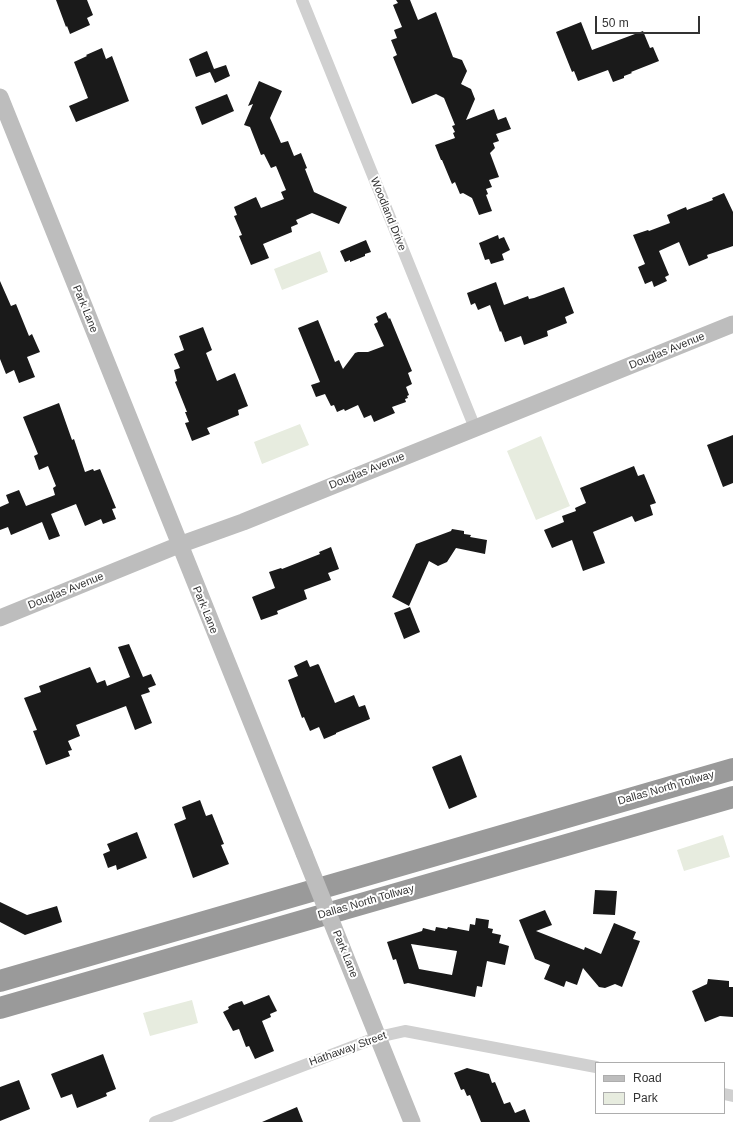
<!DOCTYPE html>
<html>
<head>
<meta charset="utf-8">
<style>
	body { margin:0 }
	#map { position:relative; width:733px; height:1122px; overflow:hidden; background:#fff; font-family:Helvetica,sans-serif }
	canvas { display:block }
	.legend { position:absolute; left:595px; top:1062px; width:130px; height:52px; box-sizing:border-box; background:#fff; border:1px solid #adadad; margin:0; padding:5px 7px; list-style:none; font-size:12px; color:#333 }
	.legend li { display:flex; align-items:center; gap:8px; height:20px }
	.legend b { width:20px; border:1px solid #adadad }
	.scale { position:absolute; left:595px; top:16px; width:105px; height:18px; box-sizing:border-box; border:2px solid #333; border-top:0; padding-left:5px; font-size:12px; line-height:14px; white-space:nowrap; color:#333; -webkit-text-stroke:3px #fff; paint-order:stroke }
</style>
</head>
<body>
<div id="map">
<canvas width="733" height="1122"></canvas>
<ul class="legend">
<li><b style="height:5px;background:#bdbdbd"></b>Road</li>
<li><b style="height:11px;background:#e7ecdf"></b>Park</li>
</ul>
<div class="scale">50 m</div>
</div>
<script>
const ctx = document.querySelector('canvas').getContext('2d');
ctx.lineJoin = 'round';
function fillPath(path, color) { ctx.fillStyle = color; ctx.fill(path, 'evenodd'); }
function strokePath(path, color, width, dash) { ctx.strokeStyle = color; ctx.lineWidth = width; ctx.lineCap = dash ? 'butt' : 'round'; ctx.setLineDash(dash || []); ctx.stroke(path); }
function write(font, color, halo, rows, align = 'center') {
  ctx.font = font + ' Helvetica,sans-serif'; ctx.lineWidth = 4; ctx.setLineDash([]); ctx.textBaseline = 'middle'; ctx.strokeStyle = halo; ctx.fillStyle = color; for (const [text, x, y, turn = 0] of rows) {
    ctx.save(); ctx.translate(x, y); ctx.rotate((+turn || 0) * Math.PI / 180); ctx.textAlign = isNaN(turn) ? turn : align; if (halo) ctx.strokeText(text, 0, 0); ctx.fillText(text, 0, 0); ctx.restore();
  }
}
fillPath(new Path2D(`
	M320,251L328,272L282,290L274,269Z
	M300,424L309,445L262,464L254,442Z
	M541,436L570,506L536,520L507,451Z
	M723,835L730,857L684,871L677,850Z
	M192,1000L198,1023L150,1036L143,1013Z`), '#e7ecdf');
fillPath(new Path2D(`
	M56,0H87L93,15L87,18L90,25L70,34L67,26L66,27Z
	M396,0H410L418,20L436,12L453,57L462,60L467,71L461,84L471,89L475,99L466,120L494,109L498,120L506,117L511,129L496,134L499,141L493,143L495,148L490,153L499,177L489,180L492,187L486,189L488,194L486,195L492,211L479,215L472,198L463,193L460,194L455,182L452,184L442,160H441L435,145L455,138L453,133L455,132L452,126L455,125L444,98L436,94L412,104L393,57L397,55L391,40L397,38L394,30L402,27L393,5L398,3Z
	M581,22L592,50L643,31L650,48L653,47L659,61L631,72L632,73L624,76V78L613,82L608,70L578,81L574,71L572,72L556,32Z
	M102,48L106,59L112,56L129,101L76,122L69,106L88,98L74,62L87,56L86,55Z
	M207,51L214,69L226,65L230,76L215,83L210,72L196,77L189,59Z
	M259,81L282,91L270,118L281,143L288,141L294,156L301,153L307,168L305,169L314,192L347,207L339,224L312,213L296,220L298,224L291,227L292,232L263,244L269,258L251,265L239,236L242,235L234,216L237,215L234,207L256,197L261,208L284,199L281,192L286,190L276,166L271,168L264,154L261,155L250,127L244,125L253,104L248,106Z
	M227,94L234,111L202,125L195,107Z
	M724,193L733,212V246L707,255L708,258L689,266L679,242L659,251L669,275L665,277L667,281L654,287L652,281L645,284L638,267L645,264L633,235L648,230L649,231L670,223L667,215L686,207L687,210L713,200L712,198Z
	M498,235L499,239L504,237L510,250L502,254L504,260L491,264L489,259L485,260L479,243Z
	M366,240L371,252L365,254V256L350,262V260L345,262L340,251Z
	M0,281L11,306L16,304L29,336L32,334L40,352L27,357L35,377L19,383L14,370L6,374L0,359Z
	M496,282L504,305L528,296L529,299L534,298L564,287L574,313L565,317L567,323L547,331L548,336L524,345L521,336L505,342L501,331L500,332L490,305L478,310L475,303L471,305L467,293Z
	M386,312L389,319L390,318L412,371L408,373L412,384L406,387L409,395L407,396L408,398L405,399L406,402L392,407L395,413L374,422L371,415L364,418L358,405L345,411L344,409L337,412L334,405L331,406L325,394L316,397L311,385L320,382L298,328L318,320L335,362L339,360L343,369L355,353L358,352H368L384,346L374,324L378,322L376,317Z
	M203,327L212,350L206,353L217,381L235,373L248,406L238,410L239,415L207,428L210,434L192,441L185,423L189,422L185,412H187L175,382L177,381L174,370L180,368L174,354L184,350L179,336Z
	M59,403L72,440L74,439L85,472L93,469L94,471L100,469L116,508L112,509L116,519L103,524L101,519L85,526L76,504L51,514L60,536L49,540L42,522L11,535L8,527L0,530V507L9,503L6,495L19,490L26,506L55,495L53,488L56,486L48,466L39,470L34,456L38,454L23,417Z
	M733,435V483L723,487L707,445Z
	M634,466L638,476L644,474L656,503L650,505L653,515L635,522L632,516L593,532L605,563L583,571L572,540L552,548L544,530L564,522L562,516L576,511L575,508L586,503L580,488Z
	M452,529L464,531V534L471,535L470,537L487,540L485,554L456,548L447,562L438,566L429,561L409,606L392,597L416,544L451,531Z
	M331,547L339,569L328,573L331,580L304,590L307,599L277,611L278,614L261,620L252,597L275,588L269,572L281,568L282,569L320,554L319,552Z
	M410,607L420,632L404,639L394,613Z
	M129,644L143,677L151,674L156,685L148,688L150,692L141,695L152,723L135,730L126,706L76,725L80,736L68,741L72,750L68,751L70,756L46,765L33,731L37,730L24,698L41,692L39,686L90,667L97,683L105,680L107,686L130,677L118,647Z
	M307,660L310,667L318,664L319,665L335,703L354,695L359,707L365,705L370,719L336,733V734L324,739L319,727L310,731L304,717L302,718L288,680L298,676L294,666Z
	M461,755L477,797L449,809L432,767Z
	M200,800L206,816L212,814L224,844L221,845L229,864L193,878L174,824L186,819L182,807Z
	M137,832L147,858L117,870L116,865L108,868L103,854L110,851L107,844Z
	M595,890L617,891L615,915L593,914Z
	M0,902L27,915L57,906L62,922L25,935L0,922Z
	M545,910L552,925L536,931L584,950L585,947L601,954L614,923L636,932L633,939L640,941L622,987L615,984L605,988L599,987L583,968L577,985L566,981L564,987L544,979L550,965L535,959L519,920Z
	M476,918L489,920L488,928L493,929L492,933L501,935L499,943L509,946L505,965L487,961L482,987L477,986L475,997L408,983L404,984L396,959L393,960L387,942L422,931L423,928L435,931L436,927L447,929L448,927L469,931L470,924L475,925ZM411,944L457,951L452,975L419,969Z
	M708,979L729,981V987H733V1017L720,1016L705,1022L692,991L707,984Z
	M269,995L277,1011L270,1014L271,1017L262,1021L274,1051L255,1059L249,1046L246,1047L239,1029L233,1031L223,1012L229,1009L228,1007L233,1004L242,1001L244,1005Z
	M103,1054L116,1089L106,1093L107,1096L77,1108L72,1094L61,1098L51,1074Z
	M467,1068L489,1074L492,1083L495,1082L504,1104L510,1102L515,1113L525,1109L530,1122H481L470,1095L467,1096L464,1089L461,1090L454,1073Z
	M19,1080L30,1109L0,1121V1087Z
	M297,1107L303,1122H262Z`), '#1a1a1a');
strokePath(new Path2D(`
	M302,0L475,428
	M724,1094L733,1096
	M155,1122L378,1037L405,1031L596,1067`), '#d0d0d0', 12);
strokePath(new Path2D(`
	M0,97L304,853
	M0,618L179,545L243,522L733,324
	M342,948L412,1122`), '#bdbdbd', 17);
strokePath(new Path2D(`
	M0,981L733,769
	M0,1008L733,797`), '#9a9a9a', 22);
strokePath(new Path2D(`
	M304,853L342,948`), '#bdbdbd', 17);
write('11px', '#333', '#fff', [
	["Woodland Drive",388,214,68],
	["Park Lane",85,309,68],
	["Douglas Avenue",667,351,-22],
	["Douglas Avenue",367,471,-22],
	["Douglas Avenue",66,591,-22],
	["Park Lane",205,610,68],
	["Dallas North Tollway",666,788,-16],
	["Dallas North Tollway",366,902,-16],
	["Park Lane",345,954,68],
	["Hathaway Street",348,1049,-20]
]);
</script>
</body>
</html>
